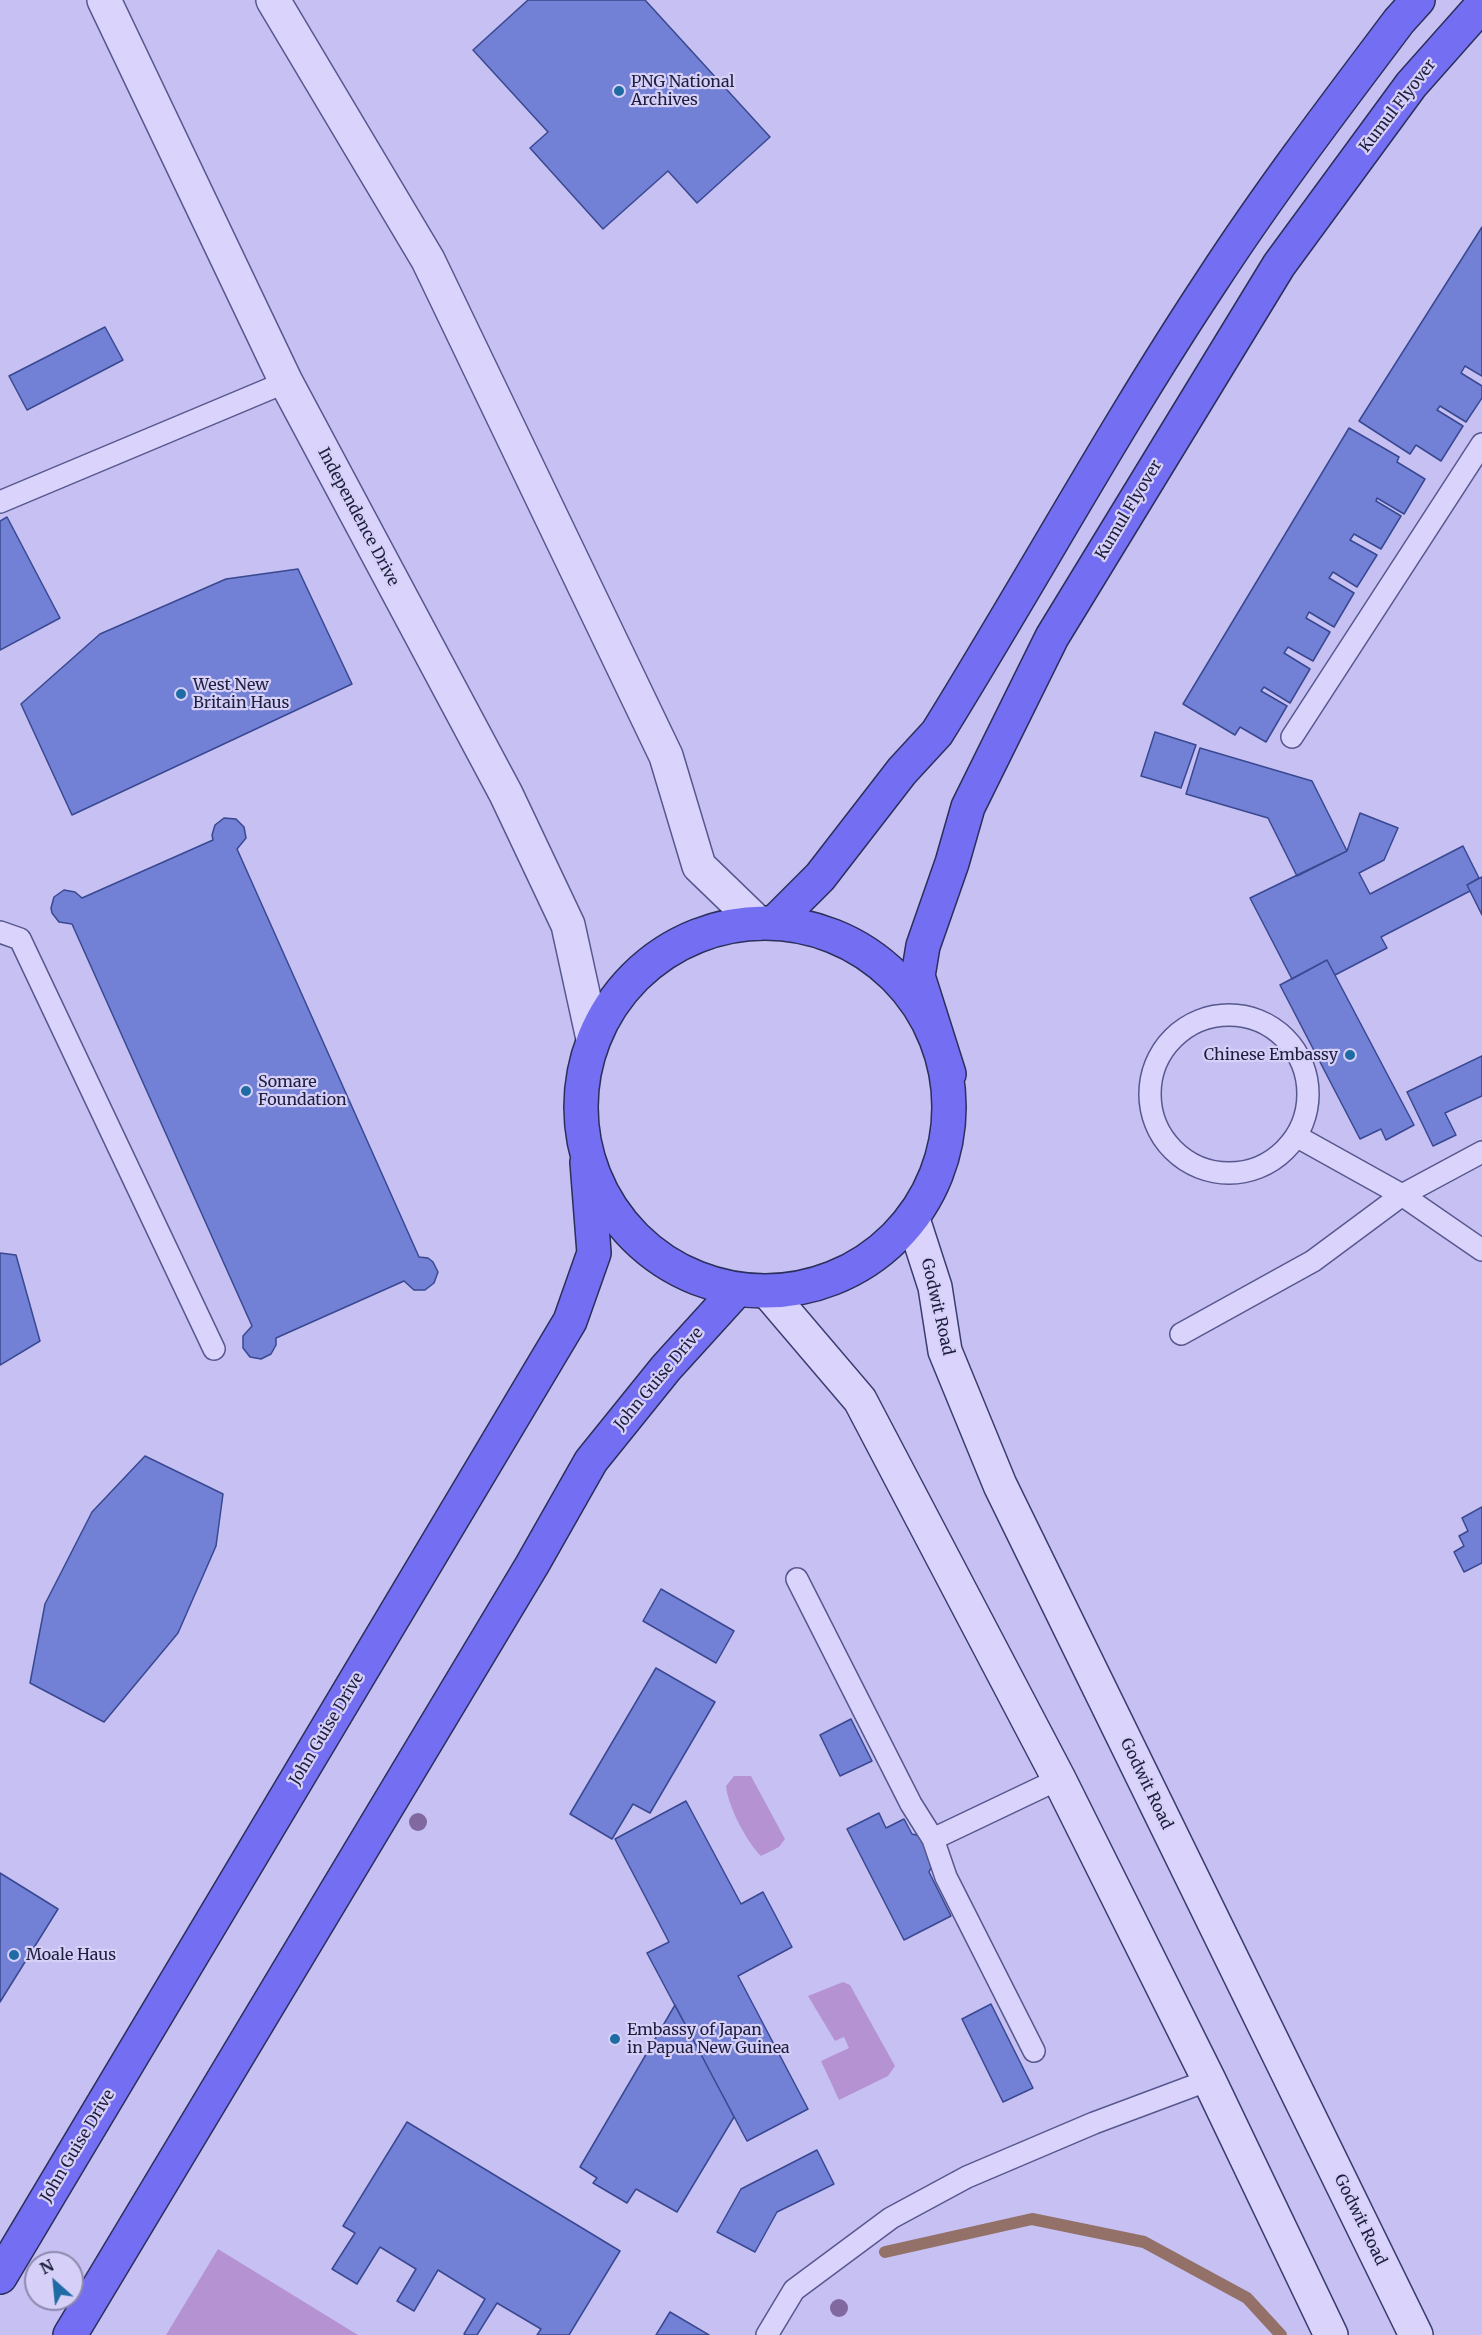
<!DOCTYPE html>
<html>
<head>
<meta charset="utf-8">
<style>
	body { margin:0 }
	#map { position:relative; width:1482px; height:2335px; overflow:hidden; background:#c7c0f3; font-family:Merriweather,serif }
	canvas { display:block }
	.north { position:absolute; left:24px; top:2251px; width:60px; height:60px; box-sizing:border-box; background:#d6d0f9; border:2px solid #8c89ad; border-radius:50%; rotate:333deg; font-size:16px; font-weight:700; line-height:24px; text-align:center; color:#1c1e3c }
	.north::after { content:''; display:block; margin:auto; width:21px; height:27px; background:#1f6ba3; clip-path:polygon(50% 0,100% 100%,50% 72%,0 100%) }
</style>
</head>
<body>
<div id="map">
<canvas width="1482" height="2335"></canvas>
<div class="north">N</div>
</div>
<script>
const ctx = document.querySelector('canvas').getContext('2d');
ctx.lineJoin = 'round';
function fillPath(path, color) { ctx.fillStyle = color; ctx.fill(path, 'evenodd'); }
function strokePath(path, color, width, dash) { ctx.strokeStyle = color; ctx.lineWidth = width; ctx.lineCap = dash ? 'butt' : 'round'; ctx.setLineDash(dash || []); ctx.stroke(path); }
function write(font, color, halo, rows, align = 'center') {
  ctx.font = font + ' Merriweather,serif'; ctx.lineWidth = 4.5; ctx.setLineDash([]); ctx.textBaseline = 'middle'; ctx.strokeStyle = halo; ctx.fillStyle = color; for (const [text, x, y, turn = 0] of rows) {
    ctx.save(); ctx.translate(x, y); ctx.rotate((+turn || 0) * Math.PI / 180); ctx.textAlign = isNaN(turn) ? turn : align; if (halo) ctx.strokeText(text, 0, 0); ctx.fillText(text, 0, 0); ctx.restore();
  }
}
fillPath(new Path2D(`
	M734,1776H751L785,1839L779,1847L761,1856C746,1841 728,1806 726,1786Z
	M843,1982L850,1985L895,2066L888,2076L839,2100L821,2061L849,2048L844,2037L835,2041L808,1996Z
	M218,2249L358,2335H166Z`), '#b593d2');
strokePath(new Path2D(`
	M885,2252L1032,2219L1144,2242L1247,2298L1281,2335`), '#937169', 12);
const building = new Path2D(`
	M528,0H645L770,137L697,203L668,171L603,229L530,148L548,132L473,50Z
	M1482,227V376L1465,366L1461,373L1482,386V398L1466,422L1440,406L1437,410L1463,426L1441,461L1416,445L1410,454L1359,421Z
	M105,327L123,360L27,410L9,376Z
	M1349,428L1399,457L1397,462L1425,479L1404,514L1377,498L1376,501L1401,516L1381,549L1354,534L1350,540L1377,555L1357,587L1333,572L1329,578L1354,593L1334,627L1309,612L1306,618L1330,632L1313,661L1288,647L1284,653L1310,669L1290,703L1264,687L1261,691L1287,706L1266,742L1240,727L1235,735L1183,704Z
	M7,517L60,618L0,650V521Z
	M298,569L352,684L72,815L21,704L100,634L226,579Z
	M1155,732L1196,745L1181,788L1141,776Z
	M1200,748L1312,781L1347,851L1297,876L1268,818L1186,794Z
	M1360,813L1398,828L1384,860L1359,873L1370,894L1463,846L1479,878L1467,885L1470,891L1381,937L1387,948L1335,975L1327,960L1292,979L1250,898L1347,851Z
	M224,818L236,819L244,827L246,838L237,849L419,1257L428,1258L433,1262L438,1272L434,1283L425,1290H414L404,1281L276,1338V1345L271,1354L261,1359L250,1357L243,1348V1336L252,1326L72,924L59,922L52,913L51,908L54,897L64,890L75,892L82,898L213,840L212,835L215,825Z
	M1482,877V915L1467,885Z
	M1327,960L1414,1125L1386,1140L1381,1129L1360,1139L1280,985Z
	M1482,1056V1096L1445,1113L1456,1135L1433,1146L1407,1092Z
	M0,1253L16,1255L40,1341L0,1365Z
	M145,1456L223,1494L216,1546L178,1633L104,1722L30,1683L45,1604L92,1512Z
	M1482,1507V1563L1464,1572L1454,1552L1464,1546L1459,1536L1468,1531L1462,1518Z
	M661,1589L734,1631L716,1663L643,1621Z
	M656,1668L715,1702L650,1813L633,1804L612,1839L570,1814Z
	M851,1719L872,1761L840,1776L820,1735Z
	M686,1801L741,1904L763,1892L792,1947L738,1976L808,2109L747,2141L647,1953L669,1942L615,1839Z
	M879,1813L886,1828L904,1819L912,1834L921,1836L934,1861L929,1872L951,1916L904,1940L847,1829Z
	M0,1873L58,1909L0,2002Z
	M991,2004L1033,2088L1003,2102L962,2019Z
	M675,2005L734,2117L677,2212L636,2189L627,2203L593,2183L597,2178L580,2167Z
	M407,2122L620,2251L569,2335H537L541,2329L497,2303L477,2335H466L464,2334L485,2299L438,2270L414,2311L397,2301L416,2269L380,2247L357,2284L332,2269L355,2233L343,2226Z
	M817,2150L834,2184L777,2212L755,2252L717,2232L741,2189Z
	M670,2312L709,2335H656Z`);
fillPath(building, '#7281d5');
strokePath(building, '#394890', 1.5);
const service = new Path2D(`
	M0,502L286,382
	M1292,737L1482,444
	M0,932L20,939L214,1349
	M1150 1094a79 79 0 1 1 158 0a79 79 0 1 1-158 0Z
	M1296,1136L1402,1195L1482,1152
	M1181,1334L1313,1261L1402,1195L1482,1250
	M797,1579L911,1804L933,1839L1059,1779
	M933,1839L946,1877L1034,2051
	M767,2335L794,2290L891,2218L967,2177L1094,2123L1209,2080`);
const tertiary = new Path2D(`
	M104,0L286,382L506,794L568,925L593,1039
	M273,0L428,260L666,756L699,866L758,923`);
const secondary = new Path2D(`
	M913,1219L935,1287L945,1351L1000,1485L1416,2335
	M768,1292L860,1400L1059,1779L1209,2080L1331,2335`);
const trunk = new Path2D(`
	M775,922L820,877L902,771L937,733C1030,583 1115,427 1213,279C1271,190 1335,106 1399,21L1418,0
	M581 1107a184 184 0 1 1 368 0a184 184 0 1 1-368 0Z
	M949,1074L918,976L923,946L952,863L968,807L1052,637L1279,265L1411,85L1482,5
	M0,2277L570,1321L594,1253L587,1162
	M70,2335L532,1565L591,1461L666,1368L736,1291`);
strokePath(service, '#56588e', 24);
strokePath(tertiary, '#56588e', 36);
strokePath(secondary, '#393d6f', 36);
strokePath(trunk, '#2b2f5b', 36);
strokePath(service, '#dad4fc', 21);
strokePath(tertiary, '#dad4fc', 33);
strokePath(secondary, '#dad4fc', 33);
strokePath(trunk, '#746ef2', 33);
ctx.fillStyle = '#81689f';
for (const [x, y] of [
	[418,1822],
	[839,2308]
]) { ctx.beginPath(); ctx.arc(x, y, 9, 0, 2 * Math.PI); ctx.fill(); }
for (const [x, y, r, color] of [
	[619,91,6,"#1f6ba3"],
	[181,694,6,"#1f6ba3"],
	[1350,1055,6,"#1f6ba3"],
	[246,1091,6,"#1f6ba3"],
	[14,1955,6,"#1f6ba3"],
	[615,2039,6,"#1f6ba3"]
]) { const dot = new Path2D(); dot.arc(x, y, r, 0, 2 * Math.PI); ctx.fillStyle = color; ctx.fill(dot); strokePath(dot, '#d6d0f9', 2); }
write('16px', '#1c1e3c', '#d6d0f9', [
	["PNG National",631,82],
	["Archives",631,100],
	["West New",193,685],
	["Britain Haus",193,703],
	["Chinese Embassy",1338,1055,"right"],
	["Somare",258,1082],
	["Foundation",258,1100],
	["Moale Haus",26,1955],
	["Embassy of Japan",627,2030],
	["in Papua New Guinea",627,2048]
], 'left');
write('16px', '#1c1e3c', '#d6d0f9', [
	["Kumul Flyover",1398,106,-52],
	["Kumul Flyover",1129,510,-59],
	["Independence Drive",358,517,62],
	["Godwit Road",937,1307,77],
	["John Guise Drive",659,1379,-50],
	["John Guise Drive",327,1729,-59],
	["Godwit Road",1146,1784,64],
	["John Guise Drive",78,2146,-59],
	["Godwit Road",1360,2220,64]
]);
</script>
</body>
</html>
